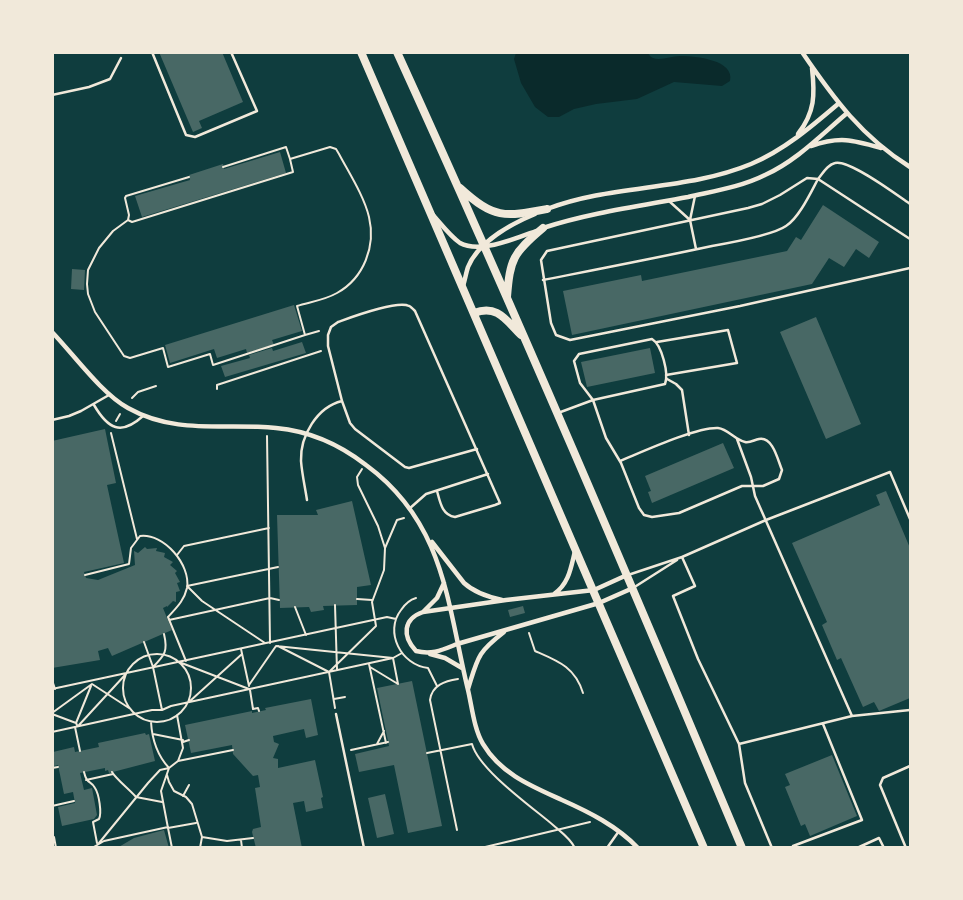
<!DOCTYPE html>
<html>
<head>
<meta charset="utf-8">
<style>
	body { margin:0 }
	#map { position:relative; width:963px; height:900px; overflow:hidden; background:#0f3d3e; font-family:"Public Sans",sans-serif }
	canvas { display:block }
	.frame { position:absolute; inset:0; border:54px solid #f1e9da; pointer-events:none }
</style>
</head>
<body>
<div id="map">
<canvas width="963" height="900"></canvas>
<div class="frame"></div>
</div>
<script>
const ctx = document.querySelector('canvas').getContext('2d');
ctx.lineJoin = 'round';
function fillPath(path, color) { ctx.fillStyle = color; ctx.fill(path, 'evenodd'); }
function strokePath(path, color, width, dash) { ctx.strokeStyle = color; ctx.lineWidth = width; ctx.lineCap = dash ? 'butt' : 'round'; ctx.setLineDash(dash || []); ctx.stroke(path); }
fillPath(new Path2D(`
	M516,53L647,52C649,54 650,57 653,58C661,61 671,56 680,56C696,56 735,60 730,81L722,86L674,82L637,99L596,104L574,109L559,117H548L535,107L521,83L514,59Z`), '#0a2a2b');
fillPath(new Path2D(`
	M159,52H222L243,102L199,121L202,128L193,132Z
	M280,152L286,173L142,217L135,196L190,180L189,175L223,164L224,169Z
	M823,205L879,242L869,258L856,249L844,267L829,258L812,284L572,335L563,291L641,275L642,281L787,251L796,237L801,240Z
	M72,269L85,270L84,290L71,289Z
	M294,305L302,331L272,340L274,345L247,353L246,349L217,358L214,349L170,363L165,345Z
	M816,317L861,424L826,439L780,332Z
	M302,342L306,353L225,377L221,366L250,358L249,355L272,348L273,351Z
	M650,348L655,373L587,387L581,362Z
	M105,429L116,483L107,485L124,563L84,572L86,578L98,580L135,565L134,551L138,553L145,547L147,549L157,548L156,551L165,553L164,557L173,562L170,565L177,571L175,573L180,582L177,583L180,591L176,592V602L173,601L167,607V606L163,608L172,630L112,656L108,648L98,651L100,660L52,668V586L54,585L52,576V441Z
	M723,443L734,468L652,503L648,492L651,491L645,476Z
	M886,491L910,548V698L879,711L874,702L863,707L841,658L837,660L822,625L827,622L792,543L880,505L876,495Z
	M352,501L371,585L357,587V605L323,606L324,610L311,612L309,607L280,608L277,515H318L316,510Z
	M523,606L525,613L510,617L508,610Z
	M412,681L442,826L408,833L394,765L359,772L355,754L389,746L377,688Z
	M311,699L318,735L306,738L304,729L273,736L274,742L279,744L273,758L278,759V768L315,760L323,797L321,798L323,808L306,812L304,801L293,803L302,848H256L252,832L253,829L261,827L255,788L260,787L258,775L253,776L233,754L232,745L191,753L185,725L252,711V713L266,710L265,708Z
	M145,733L146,735L149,734L155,761L109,773L108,770L105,771V768L80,773L84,790L92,788L97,815L94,819L62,826L58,807L75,803L73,792L64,794L58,765L54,766L53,752L74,747L75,752L99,747L98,743Z
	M832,755L857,816L810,836L805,824L801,826L785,787L790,785L785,774Z
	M385,794L394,834L377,838L368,798Z
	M164,830L169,848H117L134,838Z`), '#486865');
strokePath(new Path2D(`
	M223,167L286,147L290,159L330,147L336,149L339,154C349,173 364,196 369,217C376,246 364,278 337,293C325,300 310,302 297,306L305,335L319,331
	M189,177L126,196L125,198L129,215L128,220L113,231L99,248L88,270L87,284L88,294L95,312L124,356L130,358L163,348L168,367L210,354L213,365L305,335
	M128,220L132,222L293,172L290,159
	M217,389V385L321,351
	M132,398L138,392L156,386
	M116,421L120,414
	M111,433L137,539
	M267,436L270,643
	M385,548L397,520L404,518
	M177,555L184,546L269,528
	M85,575L129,564L131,548L140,536C164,533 191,565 187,588C184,601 176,608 168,617L186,661
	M52,580H53
	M416,598C409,600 405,604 401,610C384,632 401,665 428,668L437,686
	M357,599L372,600
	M335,605L337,670
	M295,607L306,635
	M169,620L270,598L279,600
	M529,633L535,651C558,661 575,667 583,693
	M144,642L153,667C165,655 168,651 164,634
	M265,643L202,601L187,586L278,567
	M278,646L329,672
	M241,649L249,686
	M123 688a34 34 0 1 1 68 0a34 34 0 1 1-68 0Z
	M179,662L249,689
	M369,664L386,743
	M153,667L162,710
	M370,667L398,684
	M329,672L376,626L372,602L384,570L385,548L378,526L358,485L357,477L362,469
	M329,672L335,708
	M52,680L55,689
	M249,685L276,646L393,658L398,684
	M52,689L387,617L396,619
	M250,690L253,709L258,708L259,711
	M334,699L345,697
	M190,701L242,654
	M52,713L92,684L129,708
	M52,714L76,723
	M177,715L183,748L178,761
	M151,722C152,739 157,755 169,768
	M77,725L76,723L91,686
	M79,725L125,675
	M75,727L80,751
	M52,732L152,710H162L171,706L393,658L402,653
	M153,734L183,740
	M183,742L189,740
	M377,744L384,731
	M351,750L388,742
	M427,753L472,744C479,770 532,807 553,825C561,832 570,838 575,848
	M52,768L58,767
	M169,768L161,791L168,828L196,823
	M84,772C87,785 91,780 95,788C99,794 102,813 99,819L93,822L97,843
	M112,772C115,778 130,790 136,797L162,802
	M167,775L169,782L174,791L186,797L192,804L202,837L200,848
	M86,780L113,774
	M183,796L189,785
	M52,806L74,801
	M168,828L172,848
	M457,830L430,700C432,685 445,681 458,679
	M52,837H54L56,848
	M202,837L227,841L253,838
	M241,840L242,848
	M99,843L148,783L160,770L169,768L178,761L233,750
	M92,848L104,841L168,827
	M481,848L590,822`), '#f1e9da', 2);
strokePath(new Path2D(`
	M152,52L186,135L195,137L257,111L231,52
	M52,95L89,87L110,79L121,58
	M669,201L690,220L695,196
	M910,204C897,195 849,159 835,163C827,165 823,173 818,179L807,178L780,195L762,204L748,208L547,251L541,260L551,323L556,335L570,340L740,306L910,268
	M690,220L696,249
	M543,280C599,269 656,258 712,246C729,243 773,235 786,226C799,218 811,192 818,179L910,239
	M657,342L728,330L737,363L666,375
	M667,379L676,384L682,390L689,435
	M342,401L328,346V335L331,327L338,322C352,317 397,300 409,306C410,306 415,311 415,311L500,503L495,505L455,517C442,515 440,502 437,491
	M94,405C108,429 121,436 143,416
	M558,413L593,400L665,384C669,374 662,345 652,339L579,354L574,361L580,383L593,400L606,438L621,463L639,508L644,515L652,517L679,513L742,486H763L779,479L782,470C778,461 773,436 759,439C754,440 750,443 745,442C735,440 728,429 718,428C696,427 642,452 620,461
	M52,420L69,416L81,411L109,395
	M737,439L751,477L755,496L852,716
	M307,500C305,487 302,474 301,461C300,436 317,407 342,401L350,423L355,429L405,467L409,468L477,449
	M409,509L426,494L488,474
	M682,557L695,586L673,596L698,659L739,744L852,716L910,710
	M628,575L682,557L766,520L890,472L910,519
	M633,588L677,560
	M336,714L364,848
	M739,744L745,783L772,848
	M793,846L862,820L823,724
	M607,848L619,831
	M857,848L879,838L884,848
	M906,848L880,785L883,778L910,766`), '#f1e9da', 2.5);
strokePath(new Path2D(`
	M802,52C834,99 862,137 910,167
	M798,134C815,112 815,95 812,68
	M811,146C840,136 853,140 881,148
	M547,209C612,184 686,191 751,164C784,150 811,127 838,104
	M433,215C441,224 450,236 460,243C480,254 517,238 536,231
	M543,228C589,213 640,206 688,197C714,191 741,187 765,175C796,161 820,136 846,114
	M463,286C465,280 466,273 468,267C478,242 511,224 535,214
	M52,332C74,355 102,394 128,408C176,435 224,423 276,428C309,431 339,444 366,465C445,523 447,603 468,690C472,707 474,729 483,744C501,774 531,786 562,800C589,812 617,826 638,848
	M432,542L464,583C475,593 488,597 502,600
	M627,575L594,590L506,600L423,612C403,619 402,636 416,651C432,655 442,650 457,644L599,603L633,588
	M554,594C569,584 571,567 575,551
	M423,612L437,598L444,583
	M430,654L445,658L462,668
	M468,689C478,657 477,653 504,632`), '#f1e9da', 4.5);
strokePath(new Path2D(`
	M361,52L704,848
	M397,52C517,315 630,581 742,848
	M460,188C494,219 504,217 547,209
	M507,297C510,259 513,253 543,228
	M474,313C497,304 506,320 521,335`), '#f1e9da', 8);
</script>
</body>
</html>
